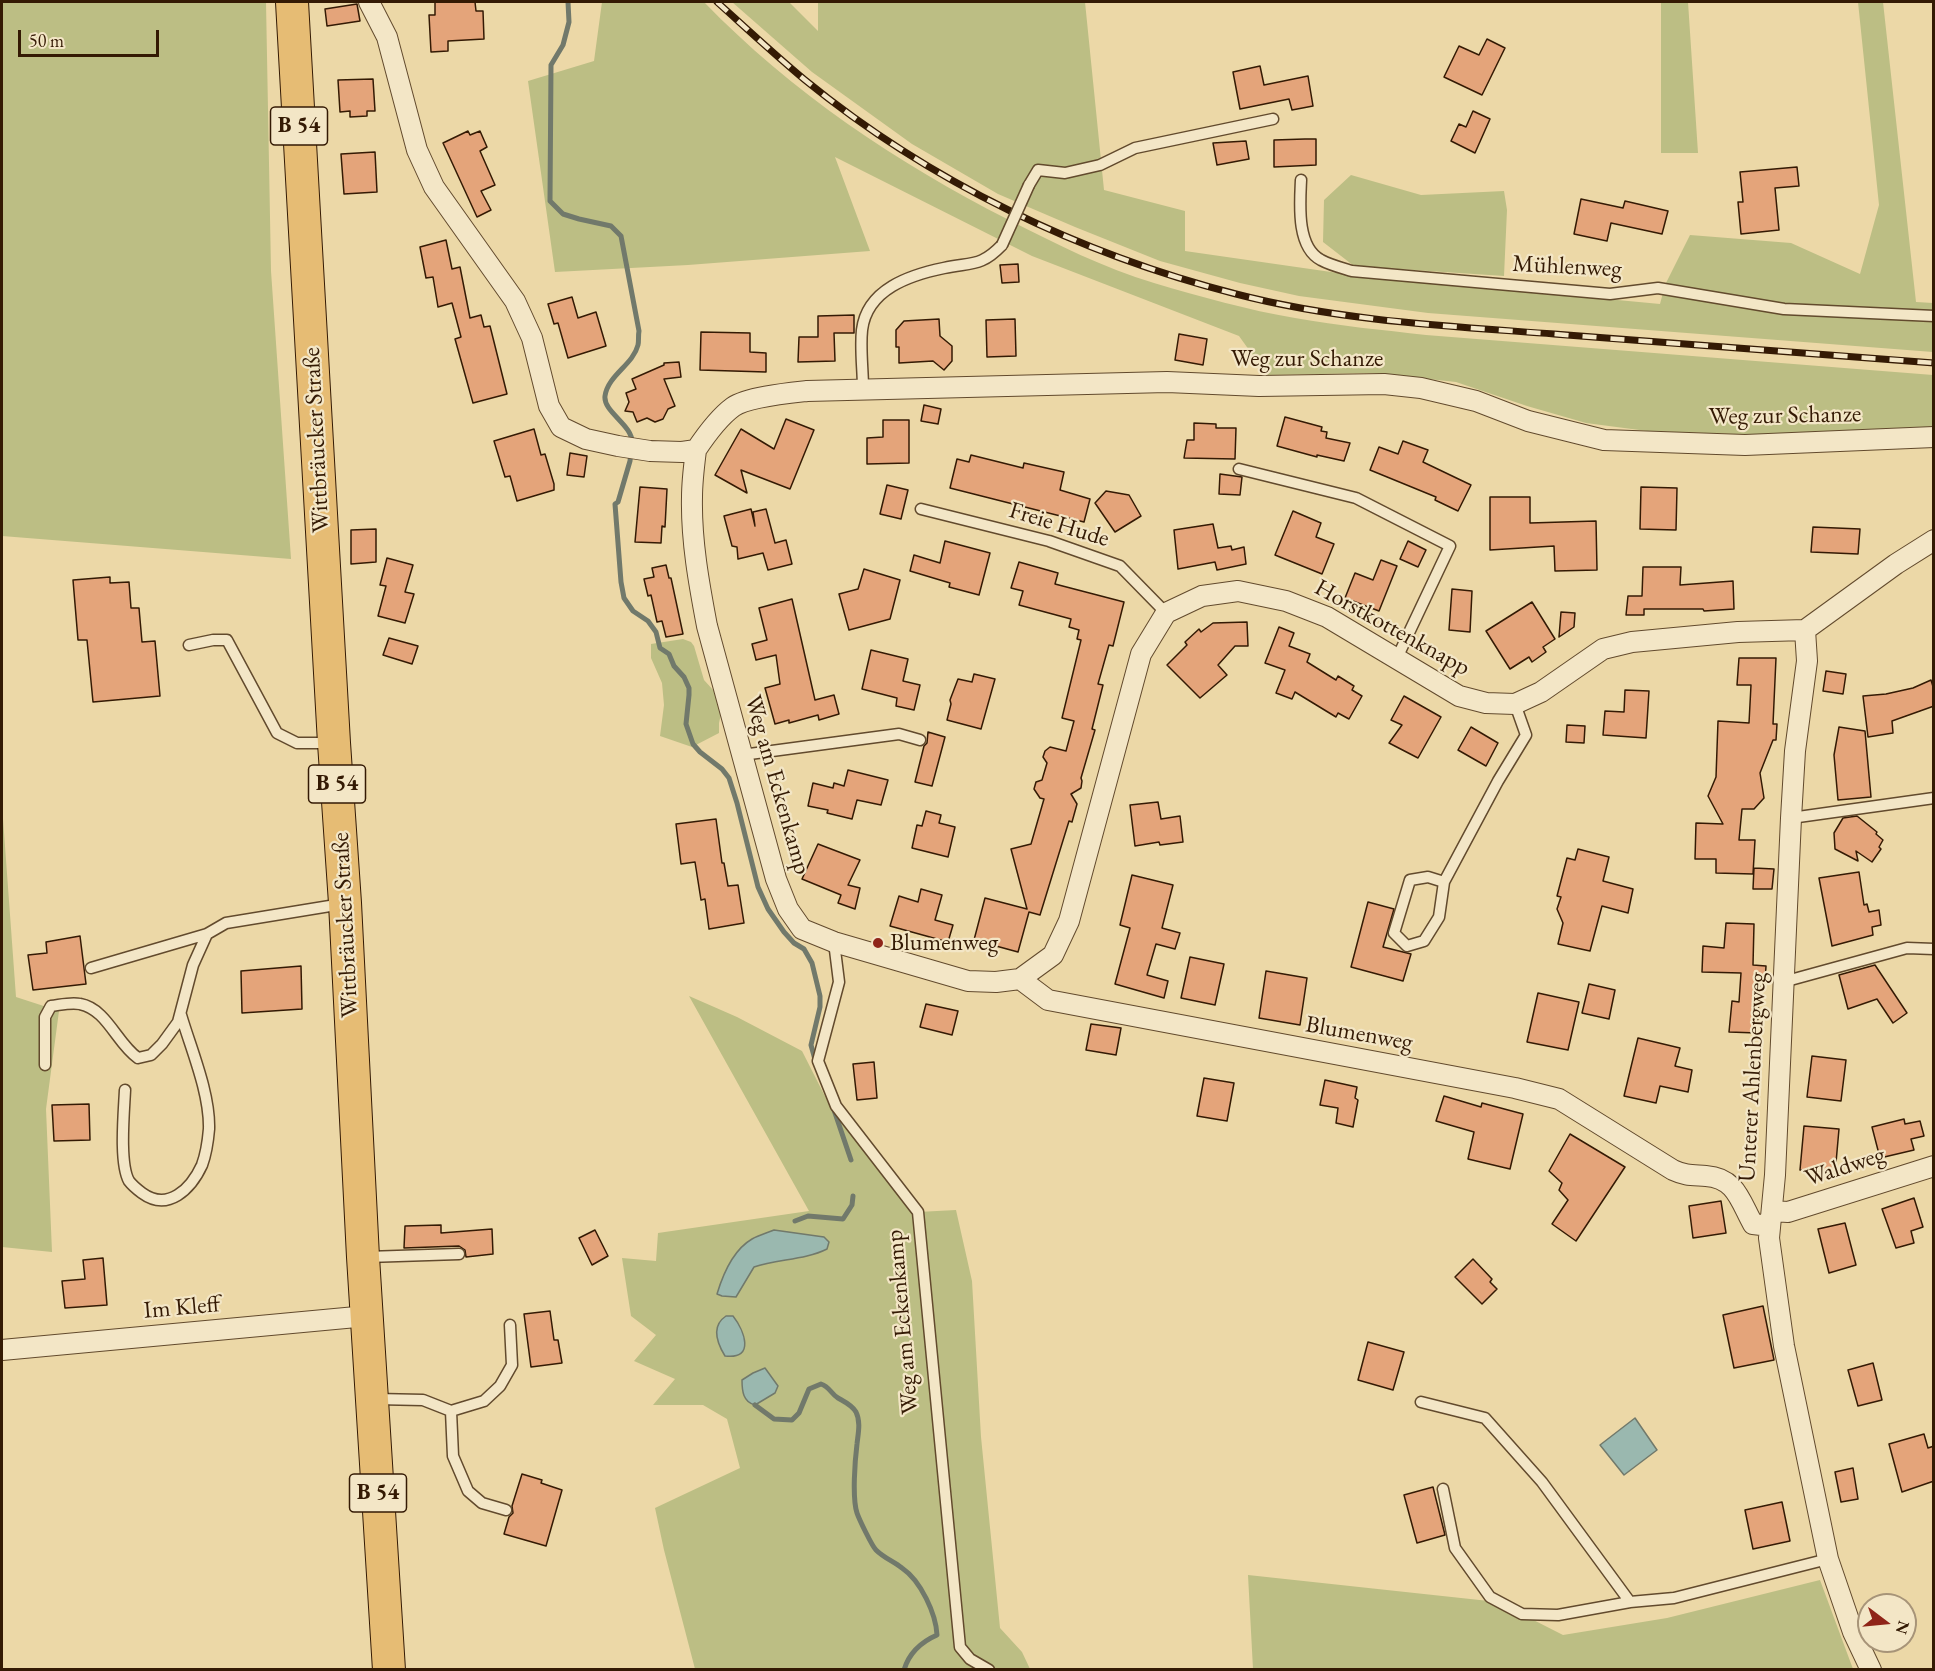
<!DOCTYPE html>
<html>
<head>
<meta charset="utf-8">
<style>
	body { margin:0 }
	#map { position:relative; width:1935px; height:1671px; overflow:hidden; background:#ecd8a7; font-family:"EB Garamond",serif }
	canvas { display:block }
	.frame { position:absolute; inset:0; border:3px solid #341a04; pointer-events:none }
	.north { position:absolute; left:1857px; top:1593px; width:60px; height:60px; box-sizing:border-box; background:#f3e6c6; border:2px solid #a79478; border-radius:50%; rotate:106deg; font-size:16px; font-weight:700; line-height:24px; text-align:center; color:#341a04 }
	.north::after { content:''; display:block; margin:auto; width:21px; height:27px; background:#8f2418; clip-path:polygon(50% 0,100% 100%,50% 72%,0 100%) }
	.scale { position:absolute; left:18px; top:30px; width:141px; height:27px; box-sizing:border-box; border:3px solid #341a04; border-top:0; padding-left:8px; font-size:18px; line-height:21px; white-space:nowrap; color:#341a04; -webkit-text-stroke:4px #f3e6c6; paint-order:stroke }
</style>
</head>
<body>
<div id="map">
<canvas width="1935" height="1671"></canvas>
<div class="frame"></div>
<div class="north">N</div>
<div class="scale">50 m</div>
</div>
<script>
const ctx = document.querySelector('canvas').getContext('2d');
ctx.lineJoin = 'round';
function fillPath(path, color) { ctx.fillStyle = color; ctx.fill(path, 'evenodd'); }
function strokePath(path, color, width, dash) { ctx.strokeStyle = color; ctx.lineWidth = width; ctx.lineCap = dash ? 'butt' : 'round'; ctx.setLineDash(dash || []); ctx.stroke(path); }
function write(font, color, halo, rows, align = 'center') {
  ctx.font = font + ' "EB Garamond",serif'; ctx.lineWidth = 4.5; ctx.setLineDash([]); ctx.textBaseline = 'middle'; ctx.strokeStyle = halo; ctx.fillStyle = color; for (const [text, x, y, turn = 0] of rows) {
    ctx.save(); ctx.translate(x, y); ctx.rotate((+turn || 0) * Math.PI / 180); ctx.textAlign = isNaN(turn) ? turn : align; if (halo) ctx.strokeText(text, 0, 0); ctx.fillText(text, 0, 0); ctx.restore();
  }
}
fillPath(new Path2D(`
	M2,2H266L271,271L291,559L2,536Z
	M602,2H704C791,92 897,163 1009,220C1056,244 1104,268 1154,283C1201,297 1248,310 1295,318C1339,326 1383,330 1426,335L1933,375V427L1765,435L1647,431L1586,423L1527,406L1456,382L1373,373L1267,375L1239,336L1032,256L835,157L870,251L688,265L555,272L528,81L594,61Z
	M732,2H789L818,31V2H1085L1104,190L1185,211V251L1352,275L1660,304L1665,285L1690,235L1791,243L1860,274L1879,205L1858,2H1883L1916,302L1933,303V352L1428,313L1299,296L1240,283L1160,261L1075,227L998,194L912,144L812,72Z
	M1661,2H1688L1698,153H1661Z
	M1351,175L1421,195L1504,191L1507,210L1504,276L1354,266L1323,242L1324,200Z
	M683,639L691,642L694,646L704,680L714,691L721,714L719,723V733L692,747L660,736L664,705L662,683L651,658V644Z
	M2,805L16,997L59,1011L46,1109L52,1252L2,1247Z
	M689,996L737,1017L802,1051L834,1114L918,1212L956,1210L972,1281L981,1437L1000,1628L1022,1652L1030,1669H695L664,1550L655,1508L740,1468L727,1419L703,1405H653L675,1379L634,1361L656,1335L631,1316L622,1258L656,1261L658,1233L809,1211Z
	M1248,1575L1498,1602L1563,1635L1667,1618L1820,1580L1853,1669H1253Z`), '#bcbe84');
const water = new Path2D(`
	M774,1230L824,1237L829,1242L827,1249C805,1260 778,1259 754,1267L736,1297L722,1296L717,1294C723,1274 733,1250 752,1239C759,1235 767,1233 774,1230Z
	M726,1316H733C744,1330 756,1360 725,1356C717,1343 711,1326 726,1316Z
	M765,1368L778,1386L775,1393L755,1405C743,1402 742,1391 742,1380L753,1373Z
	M1635,1418L1657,1450L1624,1475L1600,1445Z`);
fillPath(water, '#9ab8af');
strokePath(water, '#71796b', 1.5);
strokePath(new Path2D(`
	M568,2L569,22L563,45L551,65L550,201L563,214L579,219L611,226L621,236L639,331C638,336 639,341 638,345C633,365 608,375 605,396C603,412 633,425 632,443
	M631,452L630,461L618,502L615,504L621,582L624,598L633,611L648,621L656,632L660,648L669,654L674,666L684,677L689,688V695L686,724L693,744L700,752L722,769L729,778L737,803L758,887L768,909L784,932L794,943L804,949L812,963L820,996V1007L811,1045L816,1063
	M834,1110L851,1160
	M795,1221L808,1216L843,1219L852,1205L853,1196
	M755,1405L774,1419L792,1420L799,1413L809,1389L821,1384C830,1387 831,1394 838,1398C845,1402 852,1405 856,1412C861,1422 858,1434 857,1444C855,1460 852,1498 857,1513C859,1519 872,1546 876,1550C884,1558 893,1561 902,1568C921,1581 936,1614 937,1635C921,1642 909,1653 904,1670`), '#71796b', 5);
const building = new Path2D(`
	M435,2H475L476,11H483L484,39L448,41V51L431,52L429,15H435Z
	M357,4L360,21L327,26L325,9Z
	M1487,39L1505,48L1482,95L1444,77L1459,46L1479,55Z
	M1260,66L1264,85L1308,76L1313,106L1292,110L1289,99L1240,109L1233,72Z
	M373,79L375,111H367V116L350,117V111L340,112L338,80Z
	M1473,111L1490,119L1475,153L1451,141L1459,124L1466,127Z
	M468,131L470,135L480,131L487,147L480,151L495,185L481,191L491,210L477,217L443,143Z
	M1305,139H1316V165L1274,167V140Z
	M1246,141L1249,159L1217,165L1213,143Z
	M375,152L377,192L344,194L341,154Z
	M1797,167L1799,186L1775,188L1779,230L1741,234L1738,202H1743L1740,172Z
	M1581,199L1623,208L1625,201L1668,211L1662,234L1611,223L1607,241L1574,234Z
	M446,240L452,269L460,267L470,318L481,315L484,327L490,326L507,394L473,403L455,339L461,337L452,303L438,307L433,277L426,278L420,247Z
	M1018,264L1019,282L1002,283L1000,265Z
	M572,297L578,318L596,312L606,346L568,358L558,323L554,324L548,304Z
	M854,315V333H834L835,361L798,362L799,337H818V316Z
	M939,319L940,336L952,346V361L944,370L933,361L899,363V347H896V330L904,321Z
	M1015,319L1016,356L987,357L986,320Z
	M701,332L750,333V352L766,353V372L700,370Z
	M1179,334L1207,339L1203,365L1175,360Z
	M679,362L681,377L664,379L675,406L668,409L663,419L655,422L647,418L637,422L633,412L625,411L629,402L626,393L636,389L632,379L664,365V363Z
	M924,405L941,409L938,424L921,421Z
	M1285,417L1322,427L1321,431L1327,432L1326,438L1350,443L1344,461L1317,455V457L1277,446Z
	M786,419L814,430L790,489L741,470L747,493L715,475L741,429L774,449Z
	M883,420H909V463L867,464V438L883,437Z
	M1194,423L1216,424V428H1236L1235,459L1184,458L1187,440H1194Z
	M534,429L541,455L545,454L554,484V490L517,501L510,476L505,477L494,441Z
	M1403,441L1428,450L1423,462L1471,485L1458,511L1435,500L1436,497L1370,470L1379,447L1398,454Z
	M570,453L587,456L584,477L567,475Z
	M971,455L1023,468L1024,463L1064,472L1060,490L1090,499L1084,522L950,488L957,459L969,462Z
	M1220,474L1242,477L1240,495L1219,494Z
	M887,485L908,490L901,519L880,514Z
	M640,487L667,489L665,527L662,526L661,543L635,542Z
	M1641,487L1677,488L1676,530L1640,529Z
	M1106,491L1129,495L1141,516L1115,532L1095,503Z
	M1490,497H1530V523L1596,521L1597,570L1555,571L1554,546L1490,550Z
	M751,509L755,526L753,512L766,509L775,543L786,540L792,564L768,570L763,553L738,559L737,547L732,546L724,516Z
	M1293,511L1321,523L1316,537L1334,544L1322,574L1275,555Z
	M1213,524L1218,548L1231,546L1232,550L1244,547L1246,564L1217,570L1215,562L1178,569L1174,530Z
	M1813,527L1860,529L1858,554L1811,552Z
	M376,529V562L351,564V530Z
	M945,541L990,553L979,595L949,587L950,583L910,571L914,555L940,563Z
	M1408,541L1426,550L1418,567L1400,559Z
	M387,558L413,565L405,592L414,594L405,623L378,616L386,586L380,585Z
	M1381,560L1397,566L1379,611L1345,598L1355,573L1373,580Z
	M1019,562L1058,573L1055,584L1124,602L1113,646L1109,645L1098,684L1103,685L1092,729L1095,730L1081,778L1082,781L1081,788L1071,794L1077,804L1072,822L1069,821L1040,915L1029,912L1018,952L974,940L985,898L1027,909L1011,849L1031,844L1044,799L1040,798L1034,789L1036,782L1042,780L1047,763L1043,757L1045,751L1050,747L1066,751L1074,721L1062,718L1081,640L1077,639L1079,630L1069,627L1071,619L1019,605L1023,591L1011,588Z
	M666,565L669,578H671L683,634L666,637L662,621L657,622L651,595L648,596L644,579L654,577L652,568Z
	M1643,567H1681L1680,585L1733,581L1734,609L1704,611L1703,609H1644V615H1626L1628,596H1642Z
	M864,569L900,580L890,619L849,630L839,594L858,589Z
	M110,577V583L129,582L131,608H139L142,642L155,641L160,696L93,702L87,640H78L73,580Z
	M1452,589L1472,591L1470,632L1449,630Z
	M792,599L815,700L834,695L839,714L819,720L818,715L789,723V720L775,724L765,688L780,684L776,655L756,660L752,644L767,640L759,608Z
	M1532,602L1555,639L1543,647L1546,652L1532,662L1529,657L1510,669L1486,631Z
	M1561,612L1575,613L1574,627L1559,637Z
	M1247,622L1248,646H1235L1218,665L1227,675L1200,698L1167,665L1187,645L1185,642L1199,629L1201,632L1213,623Z
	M1279,627L1294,633L1289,646L1310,654L1307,662L1336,680L1338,676L1354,686L1352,690L1362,696L1349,719L1338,713L1336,717L1295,692L1292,699L1276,693L1285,670L1265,663Z
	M389,638L418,646L412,664L383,655Z
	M871,650L908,659L903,681L920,685L914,710L896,706L897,698L862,689Z
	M1739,658H1776L1773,724H1777L1776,740H1773L1760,773L1764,798L1754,809H1742L1739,840H1755L1753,874L1716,873V859H1695L1696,823L1723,824L1708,796L1716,777L1718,721L1749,723L1751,685H1737Z
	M1826,671L1846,674L1843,694L1823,691Z
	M974,674L995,679L981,729L947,720L951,704L950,700L958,679L972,682Z
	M1931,680L1934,690V706L1892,721L1893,733L1868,737L1863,696L1886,694L1913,688Z
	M1625,690L1649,691L1646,738L1603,735L1605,711L1624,712Z
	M1404,696L1441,717L1418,758L1389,743L1402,725L1391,720Z
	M1567,725L1585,726L1584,743L1566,742Z
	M1471,727L1498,743L1486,766L1458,750Z
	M1839,727L1865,731L1871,797L1838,800L1834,755Z
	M928,732L945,737L932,786L915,782L924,746L927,743Z
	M848,770L888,780L881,805L857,800L852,819L827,813L828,810L808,806L813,783L833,788L834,783L844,786Z
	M1158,802L1161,819L1180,816L1183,842L1160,845L1159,842L1135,846L1130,805Z
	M926,811L941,815L939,823L955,827L948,857L912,848L917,825L922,826Z
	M1857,816L1877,832L1876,834L1883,840L1879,847L1881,849L1872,862L1856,851L1858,861L1835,849L1834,833L1843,818Z
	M716,819L722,863H724L728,886L738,885L744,923L709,929L705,899L701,900L695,862L681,864L676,824Z
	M818,844L860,860L848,885L860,888L855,909L838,903L841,895L802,879Z
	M1578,849L1609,857L1603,881L1633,889L1628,913L1602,906L1590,951L1558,944L1563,923L1557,909L1561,897L1557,896L1567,858L1575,860Z
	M1754,868L1774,869L1772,889H1753Z
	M1859,872L1864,905L1867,904L1869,912L1879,910L1881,925L1872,927L1873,935L1832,946L1819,878Z
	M1132,875L1173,885L1162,928L1180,933L1175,949L1156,944L1147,975L1168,981L1164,998L1115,984L1130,928L1120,925Z
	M921,889L942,895L935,920L953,925L948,942L890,926L899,896L918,902Z
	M1368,902L1394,909L1383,947L1411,954L1403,981L1351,967Z
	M1726,923L1754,924L1753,965L1766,966L1765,982H1760L1757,1033L1729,1032L1732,1001L1739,1002L1741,973L1702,972L1703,946L1724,948Z
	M80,936L86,984L33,990L28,955L47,953L46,942Z
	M1190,957L1224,964L1215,1005L1181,998Z
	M1875,965L1907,1013L1893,1023L1877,999L1848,1009L1839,975Z
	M301,966L302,1009L242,1013L241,971Z
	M1266,971L1307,978L1300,1025L1259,1018Z
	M1589,984L1615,990L1609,1019L1582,1013Z
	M1538,993L1579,1002L1568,1050L1527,1042Z
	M926,1004L958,1011L952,1035L920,1027Z
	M1091,1024L1121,1028L1116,1055L1086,1050Z
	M1638,1038L1680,1048L1675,1066L1692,1070L1688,1092L1660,1086L1656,1103L1624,1096Z
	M1812,1056L1846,1060L1841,1101L1807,1097Z
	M874,1062L877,1098L857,1100L853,1064Z
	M1204,1078L1234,1083L1227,1121L1197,1116Z
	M1325,1080L1357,1087L1355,1098L1358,1100L1353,1127L1336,1123L1338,1108L1320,1105Z
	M1444,1096L1481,1107L1482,1103L1523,1114L1510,1169L1468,1159L1474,1132L1436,1121Z
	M89,1104L90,1140L54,1141L52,1105Z
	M1904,1119L1905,1124L1920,1121L1924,1136L1911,1139L1914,1150L1880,1158L1872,1127Z
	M1804,1126L1839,1129L1835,1174L1800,1170Z
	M1570,1134L1625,1167L1576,1241L1552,1224L1568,1200L1559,1190L1562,1183L1549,1171Z
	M1914,1198L1923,1227L1911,1231L1914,1243L1896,1248L1882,1209Z
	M1721,1201L1726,1233L1693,1238L1689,1206Z
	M1845,1223L1856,1265L1829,1273L1818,1229Z
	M441,1225V1233L492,1229L493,1254L466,1257L465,1250L459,1246L404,1248L405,1226Z
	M595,1230L608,1256L592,1265L579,1238Z
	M103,1258L107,1305L65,1308L62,1281L85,1279L83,1260Z
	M1473,1259L1492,1279L1490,1282L1497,1289L1482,1304L1455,1277Z
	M1763,1306L1774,1360L1734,1368L1723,1315Z
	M550,1311L554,1340H558L562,1363L531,1367L524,1314Z
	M1368,1342L1404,1352L1393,1390L1358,1380Z
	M1873,1363L1882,1400L1858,1406L1848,1370Z
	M1924,1434L1928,1448L1934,1446V1481L1902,1492L1889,1444Z
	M1853,1468L1858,1499L1841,1502L1835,1472Z
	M522,1474L542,1480L541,1483L562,1490L546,1546L504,1534L509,1517L513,1513L512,1506Z
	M1433,1487L1445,1535L1417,1543L1404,1495Z
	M1782,1502L1790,1541L1753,1549L1745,1510Z`);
fillPath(building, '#e4a47a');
strokePath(building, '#341a04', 1.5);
const service = new Path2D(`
	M1301,180C1300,203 1296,247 1321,260C1330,265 1342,268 1352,271L1610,294L1658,288L1784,309L1934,316
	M1029,185L1038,170L1065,173L1100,165L1135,148L1273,119
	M863,389C863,370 860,349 862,330C867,289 910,275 944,268C972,262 981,267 1002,245
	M1239,469L1356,498L1450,546L1397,658
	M921,509L1049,541L1120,566L1166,613
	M189,645L213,640H227L277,733L297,743H331
	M742,755L899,734L920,740
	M1791,818L1934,798
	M1444,882L1428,877L1410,880L1394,933L1407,946L1424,941L1439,917L1444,882L1498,781L1526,735L1515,704
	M834,942L839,982L818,1061L836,1106L918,1212L960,1647L970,1659L989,1670
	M91,968L207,934L226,923L342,904
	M1783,982L1907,948L1934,949
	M45,1065V1017L51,1006C60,1005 71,1002 80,1004C107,1009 117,1044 138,1058L151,1055L162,1044L178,1022L193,965L207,934
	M125,1090C124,1112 119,1163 129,1181C132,1185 138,1190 142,1193C168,1212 191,1189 202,1165C206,1154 208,1141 209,1129C210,1093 191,1049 181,1015
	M367,1257L459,1254
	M376,1399L423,1400L451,1411L484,1401L500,1386L512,1365L510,1325
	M1421,1402L1485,1418L1542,1482L1630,1602
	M451,1411L453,1456L468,1491L482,1503L506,1510
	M1443,1489L1455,1548L1490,1597L1522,1614L1558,1615L1630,1602L1674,1598L1828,1559`);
const minor = new Path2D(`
	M369,2L387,37L417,150L434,187L515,301L532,338L549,406L561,427L586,439L618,446L650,451L682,452L696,450
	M696,450C694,466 692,481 692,497C691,540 699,584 707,626L776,879L788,909L802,929L834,942L968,981L996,982L1020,979L1048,1000L1515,1088L1559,1099L1673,1170C1686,1176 1692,1175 1706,1176C1736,1178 1740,1201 1753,1224L1770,1226
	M696,450C706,435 718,418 733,407C747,397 789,393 807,391L1167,382L1259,386L1384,384L1421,388L1476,401L1528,421L1604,440L1745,445L1934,437
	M1805,630L1807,661L1795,751L1791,818L1775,1175L1769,1238L1784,1346L1828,1559L1853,1632L1871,1670
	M1805,630L1896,564L1934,540
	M1020,979L1053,955L1069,921L1141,654L1166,613L1202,596L1238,591L1286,601L1327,617L1459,696L1486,703L1515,704L1541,692L1603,649L1632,642L1738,632L1805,630
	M1772,1211L1788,1212L1934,1166
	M2,1350L367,1316`);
const primary = new Path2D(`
	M292,2L334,743L345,903L363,1257L389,1670`);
strokePath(service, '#624a2d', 13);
strokePath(minor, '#624a2d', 22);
strokePath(primary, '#341a04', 34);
strokePath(service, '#f3e6c6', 10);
strokePath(minor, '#f3e6c6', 20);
strokePath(primary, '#e6bc74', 32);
const rail = new Path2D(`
	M717,2C746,28 775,55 805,80C930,182 1080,254 1236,294C1340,321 1448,326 1554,334C1681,344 1807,353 1934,363`);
strokePath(rail, '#341a04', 7);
strokePath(rail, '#f3e6c6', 4.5, [14]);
const serviceBridge = new Path2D(`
	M1002,245L1029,185`);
strokePath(serviceBridge, '#624a2d', 13, []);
strokePath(serviceBridge, '#f3e6c6', 10);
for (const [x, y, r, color] of [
	[878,943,6,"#8f2418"]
]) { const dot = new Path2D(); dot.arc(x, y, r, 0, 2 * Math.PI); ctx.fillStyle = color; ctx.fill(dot); strokePath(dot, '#f3e6c6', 2); }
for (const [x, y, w] of [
	[299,126,57],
	[337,784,57],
	[378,1493,57]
]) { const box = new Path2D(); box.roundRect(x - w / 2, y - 19, w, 38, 4.5); ctx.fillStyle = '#f3e6c6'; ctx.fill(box); strokePath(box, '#341a04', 1.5); }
write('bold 22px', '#341a04', null, [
	["B 54",299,126],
	["B 54",337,784],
	["B 54",378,1493]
]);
write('24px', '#341a04', '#f3e6c6', [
	["Mühlenweg",1567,267,3],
	["Weg zur Schanze",1307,359],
	["Weg zur Schanze",1785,416,-1],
	["Wittbräucker Straße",317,440,-93],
	["Freie Hude",1059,525,17],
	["Horstkottenknapp",1392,628,29],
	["Weg am Eckenkamp",777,785,74],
	["Wittbräucker Straße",346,925,-93],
	["Blumenweg",1359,1034,10],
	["Unterer Ahlenbergweg",1753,1077,-87],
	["Waldweg",1845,1167,-18],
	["Im Kleff",182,1308,-5],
	["Weg am Eckenkamp",903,1322,-95]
]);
write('24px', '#341a04', '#f3e6c6', [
	["Blumenweg",890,943]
], 'left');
</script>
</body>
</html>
